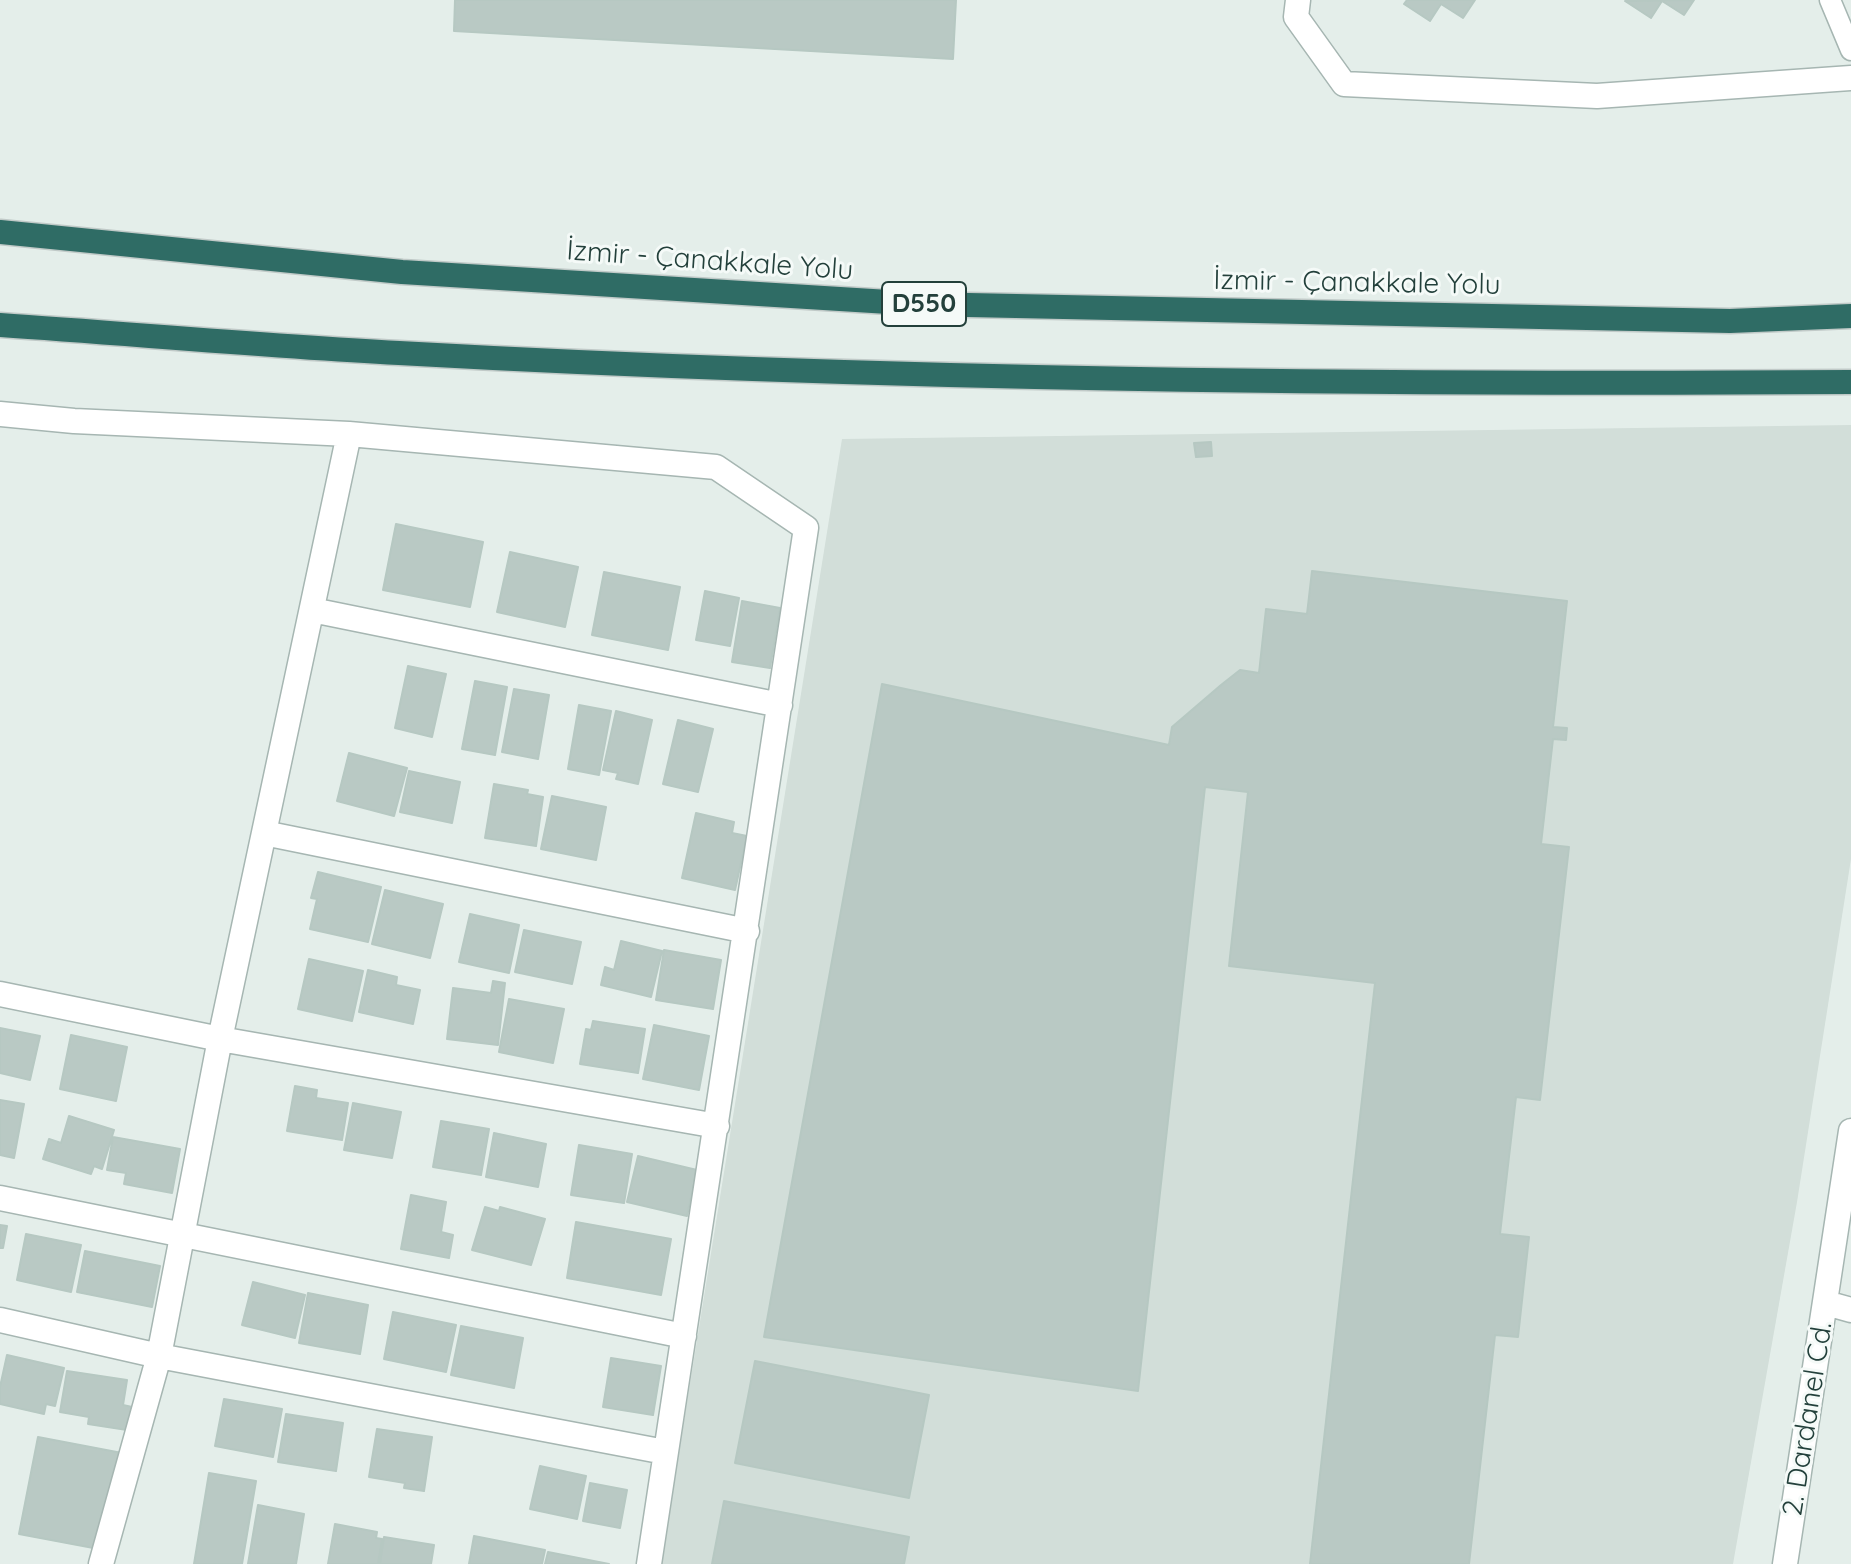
<!DOCTYPE html>
<html>
<head>
<meta charset="utf-8">
<style>
	body { margin:0 }
	canvas { display:block; background:#e4eeea }
</style>
</head>
<body>
<canvas width="1851" height="1564"></canvas>
<script>
const ctx = document.querySelector('canvas').getContext('2d');
ctx.lineJoin = 'round';
function fillPath(path, color) { ctx.fillStyle = color; ctx.fill(path, 'evenodd'); }
function strokePath(path, color, width, dash) { ctx.strokeStyle = color; ctx.lineWidth = width; ctx.lineCap = dash ? 'butt' : 'round'; ctx.setLineDash(dash || []); ctx.stroke(path); }
function write(font, color, halo, rows, align = 'center') {
  ctx.font = font + ' Quicksand,sans-serif'; ctx.lineWidth = 6; ctx.setLineDash([]); ctx.textBaseline = 'middle'; ctx.strokeStyle = halo; ctx.fillStyle = color; for (const [text, x, y, turn = 0] of rows) {
    ctx.save(); ctx.translate(x, y); ctx.rotate((+turn || 0) * Math.PI / 180); ctx.textAlign = isNaN(turn) ? turn : align; if (halo) ctx.strokeText(text, 0, 0); ctx.fillText(text, 0, 0); ctx.restore();
  }
}
fillPath(new Path2D(`
	M1851,425V859L1797,1202L1733,1564H661L842,439Z`), '#d2ded9');
const building = new Path2D(`
	M455,0H956L953,59L454,31Z
	M1407,0H1475L1463,18L1441,4L1430,21L1404,4Z
	M1694,0L1684,15L1662,1L1651,18L1625,1Z
	M1211,442L1212,456L1196,457L1194,443Z
	M396,524L483,542L470,607L383,590Z
	M510,552L578,567L565,627L497,612Z
	M1312,571L1567,601L1553,727L1567,728L1566,740L1553,739L1541,844L1569,847L1540,1100L1516,1097L1500,1234L1529,1237L1518,1337L1495,1335L1469,1564H1310L1375,983L1229,966L1248,792L1205,787L1138,1391L764,1337L882,684L1169,745L1172,727L1221,685L1240,670L1259,673L1266,609L1307,614Z
	M604,572L680,587L668,650L592,635Z
	M705,591L739,598L730,646L696,640Z
	M742,601L780,608L770,668L732,662Z
	M408,666L446,674L432,737L395,728Z
	M475,681L507,687L495,755L462,749Z
	M514,689L549,695L538,759L502,752Z
	M579,705L611,711L599,775L568,769Z
	M616,711L652,720L638,784L616,779L618,773L603,770Z
	M678,720L713,729L698,792L663,784Z
	M349,753L407,768L394,816L337,801Z
	M409,771L460,782L452,823L400,812Z
	M494,784L528,790L527,794L543,797L536,846L485,838Z
	M552,796L606,807L596,860L541,849Z
	M696,813L734,822L732,833L747,836L735,890L682,878Z
	M318,872L381,887L368,942L310,929L317,899L311,898Z
	M385,890L443,904L430,958L372,944Z
	M470,914L519,925L509,973L459,962Z
	M524,930L581,942L572,984L515,972Z
	M621,941L662,951L651,997L601,985L605,967L614,970Z
	M664,950L721,960L713,1009L656,1000Z
	M309,959L363,971L352,1021L298,1009Z
	M368,970L397,977L396,985L420,990L413,1024L359,1012Z
	M493,981L505,983L498,1045L447,1039L453,988L491,993Z
	M509,999L564,1009L553,1063L499,1052Z
	M593,1021L645,1029L638,1073L580,1064L586,1029L591,1030Z
	M654,1025L709,1036L699,1090L643,1079Z
	M0,1028L40,1036L30,1080L0,1073Z
	M71,1035L127,1047L116,1101L60,1089Z
	M295,1086L317,1090L316,1098L348,1103L342,1140L287,1131Z
	M0,1100L24,1104L14,1158L0,1155Z
	M353,1103L401,1112L392,1158L344,1150Z
	M69,1116L114,1130L102,1169L94,1166L91,1174L43,1159L49,1139L61,1143Z
	M441,1121L489,1129L481,1175L433,1167Z
	M494,1133L546,1144L538,1187L486,1177Z
	M113,1137L180,1149L172,1193L124,1184L126,1173L107,1170Z
	M579,1145L632,1154L624,1203L571,1195Z
	M638,1156L697,1170L687,1216L627,1202Z
	M411,1195L446,1202L441,1232L453,1235L449,1258L401,1249Z
	M485,1207L499,1211L500,1207L545,1219L531,1265L472,1250Z
	M576,1222L671,1239L661,1295L567,1278Z
	M0,1225L7,1226L3,1248H0Z
	M26,1234L81,1245L71,1292L17,1280Z
	M85,1251L160,1266L152,1307L77,1292Z
	M253,1282L305,1295L295,1338L242,1325Z
	M308,1293L368,1305L360,1354L299,1343Z
	M393,1312L456,1325L446,1372L384,1359Z
	M461,1326L523,1338L514,1388L451,1375Z
	M7,1355L64,1368L55,1406L46,1404L44,1414L0,1404V1387Z
	M611,1358L661,1366L653,1415L603,1407Z
	M755,1361L929,1395L909,1498L735,1463Z
	M67,1371L127,1380L123,1405L132,1407L127,1430L88,1424L89,1417L60,1412Z
	M224,1399L282,1409L273,1457L215,1446Z
	M286,1414L343,1423L336,1471L278,1462Z
	M377,1429L432,1437L424,1491L404,1488L405,1483L369,1477Z
	M38,1437L122,1453L104,1550L19,1534Z
	M540,1466L586,1476L577,1519L530,1509Z
	M209,1473L256,1481L242,1564H194Z
	M590,1483L627,1490L620,1528L583,1521Z
	M724,1501L909,1537L904,1564H712Z
	M258,1505L304,1514L296,1564H248Z
	M335,1524L377,1532L376,1538L382,1539L378,1564H328Z
	M474,1536L545,1550L542,1564H469Z
	M384,1537L434,1545L431,1564H380Z
	M548,1552L609,1564H545Z`);
fillPath(building, '#b9c9c4');
strokePath(building, '#b6c8c2', 2);
const lane = new Path2D(`
	M1830,0L1851,50`);
const street = new Path2D(`
	M1298,0L1296,17L1344,84L1597,96L1851,78
	M0,414L74,421L349,434L716,467L806,528L649,1564
	M312,610L780,705
	M264,833L747,931
	M0,994L220,1039L717,1126
	M0,1198L684,1336
	M1826,1303L1851,1310
	M0,1320L159,1356L665,1452
	M101,1564L159,1356L220,1039L349,434
	M1785,1564L1851,1131`);
const highway = new Path2D(`
	M0,232L402,272L921,304L1730,321L1851,316
	M0,325C133,334 266,346 399,353C883,380 1367,385 1851,382`);
strokePath(lane, '#a6b6b2', 23);
strokePath(street, '#a6b6b2', 27);
strokePath(highway, '#c1cac8', 27);
strokePath(lane, '#fff', 20);
strokePath(street, '#fff', 24);
strokePath(highway, '#2f6c65', 24);
for (const [x, y, w] of [
	[924,304,84]
]) { const box = new Path2D(); box.roundRect(x - w / 2, y - 22, w, 44, 6); ctx.fillStyle = '#f5faf8'; ctx.fill(box); strokePath(box, '#23403b', 2); }
write('bold 26px', '#23403b', null, [
	["D550",924,304]
]);
write('28px', '#23403b', '#f5faf8', [
	["İzmir - Çanakkale Yolu",710,261,4],
	["İzmir - Çanakkale Yolu",1357,283,1],
	["2. Dardanel Cd.",1808,1419,-81]
]);
</script>
</body>
</html>
